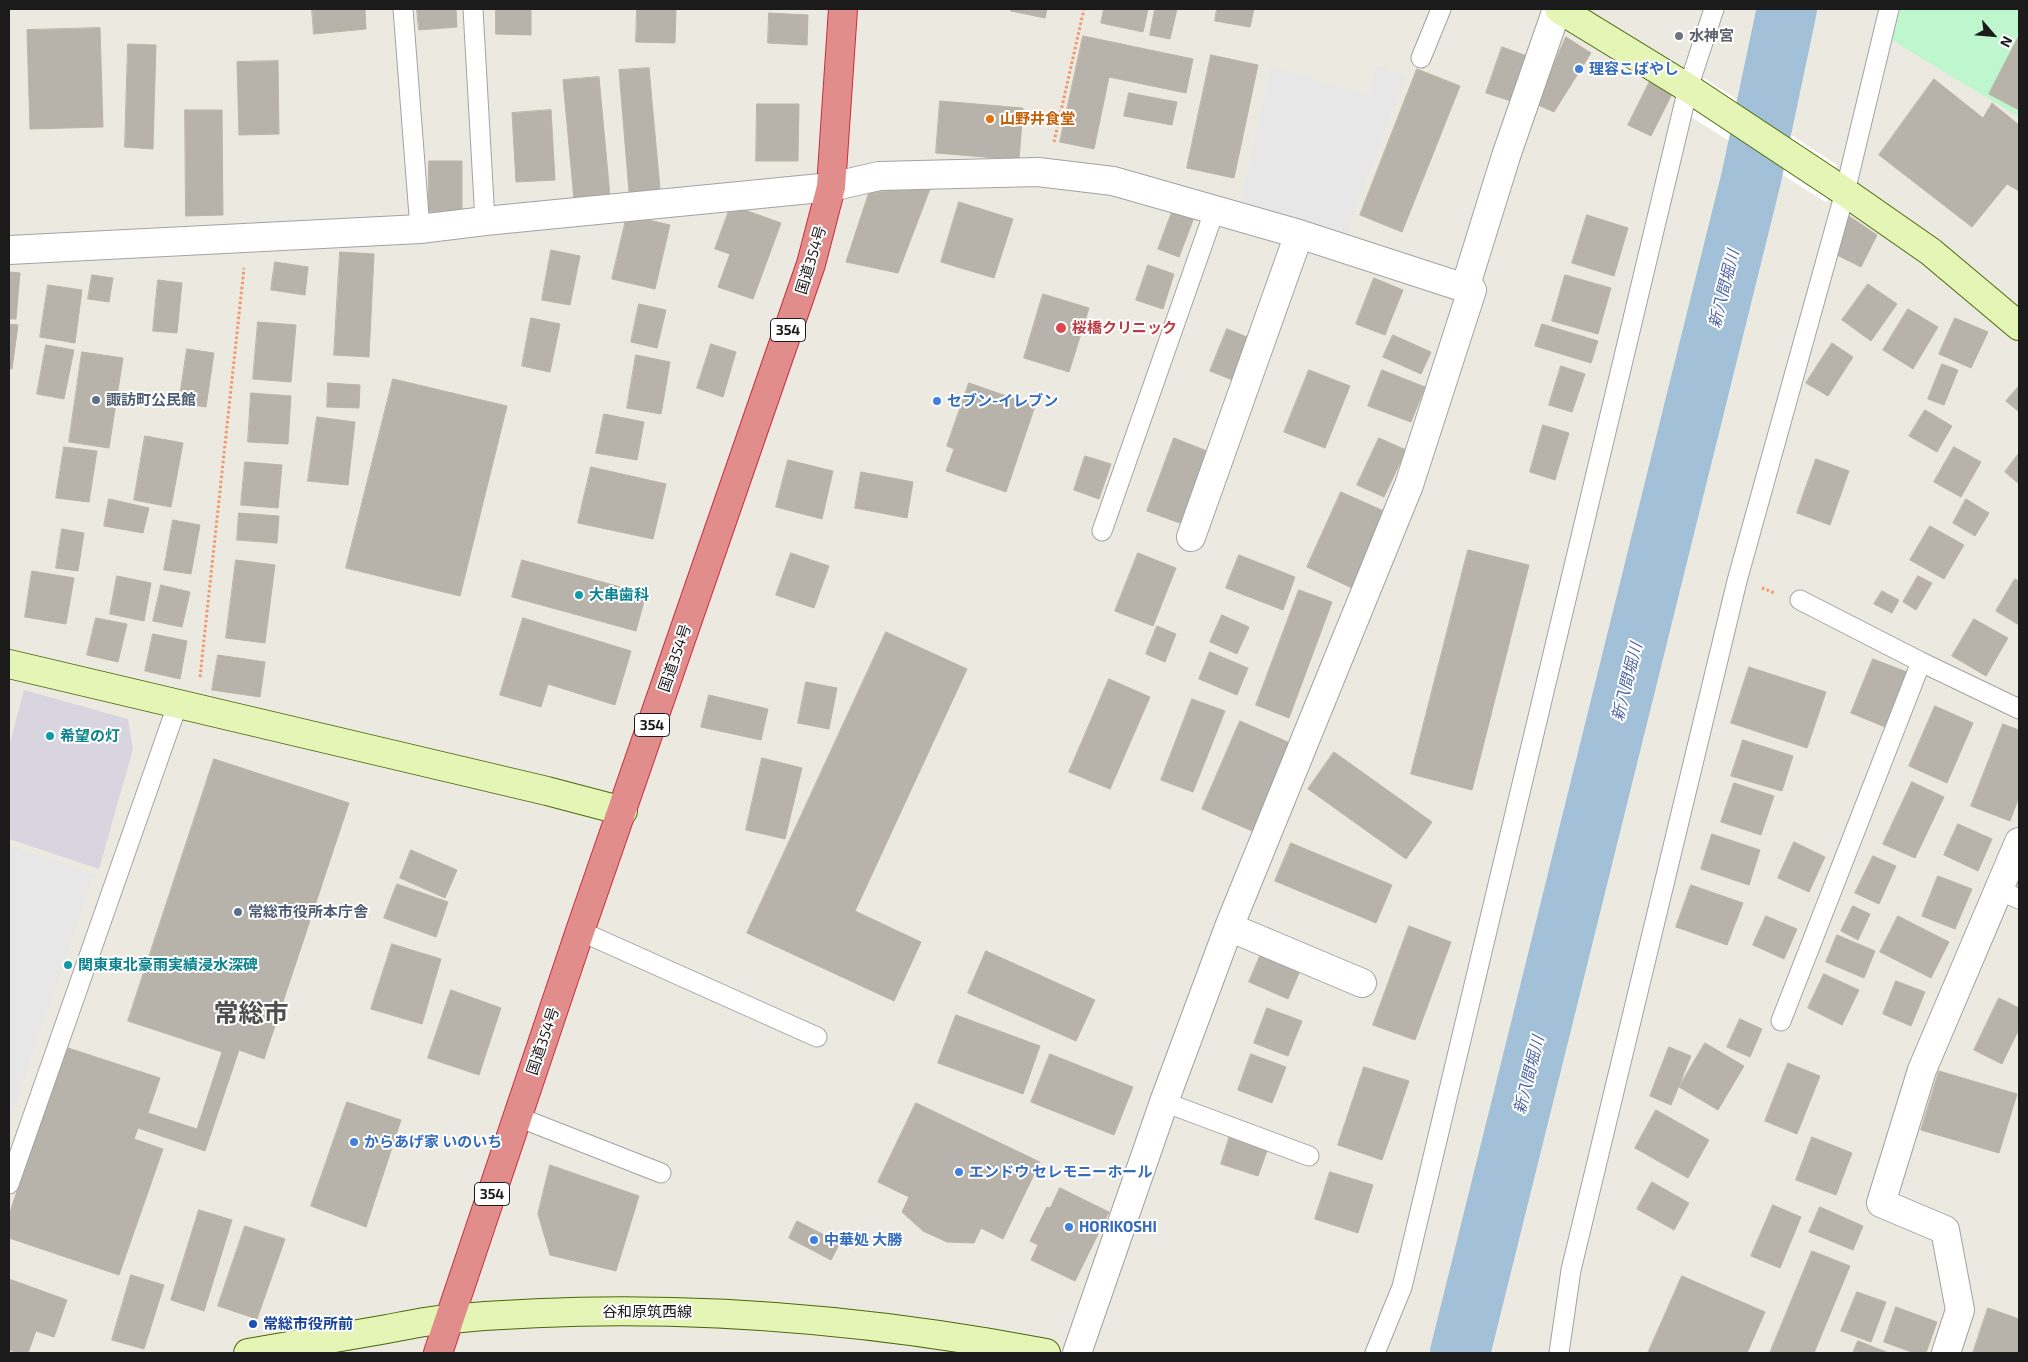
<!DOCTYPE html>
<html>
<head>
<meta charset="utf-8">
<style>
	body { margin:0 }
	#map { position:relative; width:2028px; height:1362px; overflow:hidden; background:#eceae0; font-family:"Exo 2",sans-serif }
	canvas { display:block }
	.frame { position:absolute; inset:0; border:10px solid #1b1b1b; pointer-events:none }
	.north { position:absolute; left:1968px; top:10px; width:50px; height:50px; -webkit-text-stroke:4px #fff; paint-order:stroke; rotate:117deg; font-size:14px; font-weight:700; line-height:20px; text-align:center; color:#1b1b1b }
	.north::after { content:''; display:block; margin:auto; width:18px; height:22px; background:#1b1b1b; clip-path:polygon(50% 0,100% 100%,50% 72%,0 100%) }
</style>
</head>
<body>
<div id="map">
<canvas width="2028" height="1362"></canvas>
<div class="frame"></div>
<div class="north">N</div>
</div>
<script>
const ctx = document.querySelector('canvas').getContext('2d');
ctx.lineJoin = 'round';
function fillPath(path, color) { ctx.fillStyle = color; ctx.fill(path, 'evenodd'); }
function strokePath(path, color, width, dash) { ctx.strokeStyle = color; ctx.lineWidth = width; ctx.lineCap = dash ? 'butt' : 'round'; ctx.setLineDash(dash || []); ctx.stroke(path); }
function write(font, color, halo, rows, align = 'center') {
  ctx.font = font + ' "Exo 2","Noto Sans JP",sans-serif'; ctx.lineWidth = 4; ctx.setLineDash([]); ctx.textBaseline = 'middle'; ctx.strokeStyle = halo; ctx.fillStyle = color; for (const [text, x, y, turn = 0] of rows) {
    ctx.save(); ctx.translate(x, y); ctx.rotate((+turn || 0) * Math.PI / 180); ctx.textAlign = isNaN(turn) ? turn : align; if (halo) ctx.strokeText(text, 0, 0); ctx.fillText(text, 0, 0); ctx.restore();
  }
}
fillPath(new Path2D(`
	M1900,9H2019V117L1890,39Z`), '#bef6ce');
fillPath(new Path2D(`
	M1377,65L1406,77L1345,239L1240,204L1271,67L1368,96Z
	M9,845L94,875L9,1124Z`), '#e7e7e7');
fillPath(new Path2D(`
	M24,690L128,719L133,749L99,869L9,839V746Z`), '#d8d5e1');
fillPath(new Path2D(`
	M1704,78L1837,165L1827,203L1690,116Z`), '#fff');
strokePath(new Path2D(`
	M1460,1353L1751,179L1787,9`), '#a2c0d8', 60);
const building = new Path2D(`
	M312,9H365L366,29L314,34Z
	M417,9H456L457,27L419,30Z
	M496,9H531V35L496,34Z
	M637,9H676L675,43L636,42Z
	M1011,9H1047L1045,18L1011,11Z
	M1104,9H1148L1143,32L1101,23Z
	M1155,9H1177L1170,39L1150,35Z
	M1217,9H1254L1250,27L1215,21Z
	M769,13L808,15L807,45L768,43Z
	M100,28L103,127L30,129L27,30Z
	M1083,36L1193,59L1186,93L1109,77L1094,149L1060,142Z
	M2019,36V110L1989,94Z
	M1566,37L1591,53L1554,112L1536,104Z
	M128,44L156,45L153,149L125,147Z
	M1502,47L1530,57L1514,102L1486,93Z
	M1211,55L1258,65L1234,178L1187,168Z
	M278,61L279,134L239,135L237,62Z
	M649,68L660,189L629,192L619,70Z
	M1417,69L1460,86L1402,232L1360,215Z
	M1653,75L1676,86L1651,136L1628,125Z
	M599,77L610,196L574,200L563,80Z
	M1934,79L1983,118L1992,103L2019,125V191L2007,184L1972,227L1879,155Z
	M1129,93L1177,102L1172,125L1124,116Z
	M940,101L1023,108L1019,160L936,153Z
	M757,104H799L798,161H756Z
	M185,110H222L223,215L186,216Z
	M551,110L555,180L516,182L512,113Z
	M429,161H462V211L429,212Z
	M930,189L898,273L846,262L869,192Z
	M959,202L1013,219L994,278L941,262Z
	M731,205L781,223L753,299L718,287L730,254L715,249Z
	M1174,207L1195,215L1179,257L1158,249Z
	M627,215L670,225L655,289L612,279Z
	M1587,215L1628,228L1614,276L1572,263Z
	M1849,216L1877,235L1861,267L1837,255Z
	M551,250L580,256L570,305L542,300Z
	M340,252L374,254L369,357L334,355Z
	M275,262L308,267L305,295L271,290Z
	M1148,265L1174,274L1163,309L1136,300Z
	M9,272L20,273L16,319H9Z
	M92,275L113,278L109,302L88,299Z
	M1565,275L1611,288L1598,334L1552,321Z
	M1374,278L1403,290L1385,335L1356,324Z
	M158,280L182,283L177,333L153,331Z
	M1868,284L1897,304L1871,341L1842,320Z
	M48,285L82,290L75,343L40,337Z
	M1043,294L1089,308L1069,372L1024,358Z
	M639,304L666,310L657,348L631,342Z
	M1908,309L1938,327L1913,369L1883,350Z
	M531,318L560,324L550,372L522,366Z
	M1955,318L1988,332L1971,368L1939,354Z
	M258,322L296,325L291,382L253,379Z
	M9,324L18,325L12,369L9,368Z
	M1542,324L1598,341L1591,363L1535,346Z
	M1227,329L1252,339L1235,381L1210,371Z
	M1393,335L1431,352L1421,374L1383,357Z
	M1832,343L1853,357L1828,396L1806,383Z
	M711,344L736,352L723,397L697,388Z
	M46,345L74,350L64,399L37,394Z
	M187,349L214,353L206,407L179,403Z
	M82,352L123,358L109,448L69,442Z
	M636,355L670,362L661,414L627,408Z
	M1942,364L1958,370L1944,405L1928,399Z
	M1561,366L1585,374L1572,412L1549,405Z
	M1309,370L1350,386L1325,448L1284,432Z
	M1382,370L1425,387L1411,422L1368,406Z
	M393,379L507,406L460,596L346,568Z
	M328,383L360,385L359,408L327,407Z
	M969,383L1035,406L1006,492L946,471L954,449L947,446Z
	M2019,386V412L2006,401Z
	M251,393L291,396L288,444L248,442Z
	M1925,410L1952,426L1937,452L1909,436Z
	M604,414L644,422L637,460L596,453Z
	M317,417L355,422L348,485L308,481Z
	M1543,425L1569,433L1555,480L1530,472Z
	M145,436L183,443L171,507L134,500Z
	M1174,438L1212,453L1185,525L1147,511Z
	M1379,438L1406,450L1384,497L1357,485Z
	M64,447L97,451L89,502L56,498Z
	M1954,447L1981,462L1961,497L1934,482Z
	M2019,453V484L2005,472Z
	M1085,456L1111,464L1099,499L1074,490Z
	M1816,459L1849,471L1830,525L1797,513Z
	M788,460L833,471L822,519L776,507Z
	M245,462L282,465L278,508L241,505Z
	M591,467L666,484L653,539L578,523Z
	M861,472L913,482L907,518L855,508Z
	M1341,492L1386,512L1352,588L1307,567Z
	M109,499L149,508L143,533L104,526Z
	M1966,499L1989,513L1975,536L1953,523Z
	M239,513L279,516L277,543L237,540Z
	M173,520L200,525L191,574L164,570Z
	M1930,526L1964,545L1944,579L1910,560Z
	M62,529L84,533L78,571L56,568Z
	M1468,550L1529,565L1472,790L1411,774Z
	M791,553L829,566L814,608L776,595Z
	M1138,553L1176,568L1153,626L1115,611Z
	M1239,555L1295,577L1283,610L1226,588Z
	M236,560L275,565L265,643L226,638Z
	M522,560L646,594L636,631L512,597Z
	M32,571L74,578L66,624L25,617Z
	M117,576L151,583L144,621L110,614Z
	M1918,576L1932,583L1916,610L1903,602Z
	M2015,579L2019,581V625L1996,611Z
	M161,585L190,592L182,627L153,621Z
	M1299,590L1332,602L1289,718L1256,705Z
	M1882,591L1899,600L1892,613L1874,604Z
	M1222,615L1249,627L1237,654L1210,642Z
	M96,618L127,624L118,662L87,655Z
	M523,618L631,651L615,705L548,684L541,707L500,695Z
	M1974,619L2008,638L1986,676L1952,656Z
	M1157,626L1176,634L1165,662L1146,654Z
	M886,632L967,669L855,911L921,942L894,1001L747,933Z
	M153,634L187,641L180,679L145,671Z
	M1210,652L1248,668L1237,695L1199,679Z
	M218,655L265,662L260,697L212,690Z
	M1873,659L1907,672L1885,727L1851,713Z
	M1749,667L1826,692L1807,748L1731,723Z
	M1109,679L1150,697L1110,789L1069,772Z
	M806,682L837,688L829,729L798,723Z
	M709,695L768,709L761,740L701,727Z
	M1192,699L1225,711L1193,792L1161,780Z
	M1935,706L1973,723L1947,783L1909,766Z
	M1240,721L1290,743L1252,831L1202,809Z
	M2003,724L2019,730V797L2010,821L1971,806Z
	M1743,740L1793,756L1782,791L1731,776Z
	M1334,752L1432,822L1406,859L1308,789Z
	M762,758L802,768L785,839L746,830Z
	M214,759L349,803L264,1059L239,1050L205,1151L138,1128L134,1139L163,1149L119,1275L9,1238V1215L65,1047L160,1078L148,1113L197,1129L222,1052L128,1021Z
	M1912,782L1944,797L1915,858L1883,844Z
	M1734,783L1774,796L1761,835L1721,822Z
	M1958,824L1992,839L1978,871L1944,855Z
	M1712,834L1760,850L1749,885L1701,869Z
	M1794,842L1825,857L1809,892L1778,878Z
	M1291,843L1392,885L1376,923L1275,881Z
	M411,850L457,870L445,898L400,878Z
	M1873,856L1896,866L1879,904L1855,893Z
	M1938,876L1972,889L1955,929L1922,916Z
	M397,884L448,902L436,937L384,918Z
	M1691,885L1743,903L1727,945L1676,927Z
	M1853,906L1870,914L1858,940L1841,931Z
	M1766,916L1797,929L1784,959L1753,945Z
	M1898,916L1949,942L1931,978L1880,952Z
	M1409,926L1451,942L1415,1040L1373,1025Z
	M1837,935L1875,951L1864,978L1826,962Z
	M392,944L441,959L422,1024L371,1009Z
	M1263,949L1302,966L1288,999L1249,982Z
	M986,951L1095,1000L1076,1041L968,993Z
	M1824,974L1859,990L1842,1025L1808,1008Z
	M1896,981L1925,992L1911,1026L1883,1014Z
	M451,990L501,1008L479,1075L428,1058Z
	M1999,998L2019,1008V1029L2002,1064L1974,1050Z
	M1267,1008L1302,1021L1288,1056L1254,1043Z
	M956,1015L1040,1046L1023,1094L938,1063Z
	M1740,1019L1762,1029L1750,1057L1727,1047Z
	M1705,1043L1744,1066L1718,1110L1679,1087Z
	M1669,1047L1691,1056L1671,1105L1650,1096Z
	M1050,1054L1133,1087L1114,1135L1031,1102Z
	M1251,1054L1286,1067L1272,1103L1238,1090Z
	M1788,1063L1820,1076L1797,1134L1765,1121Z
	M1364,1067L1409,1081L1382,1160L1338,1145Z
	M1939,1071L2017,1094L1999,1153L1921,1130Z
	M347,1102L401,1120L366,1227L311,1206Z
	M916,1103L1040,1162L1003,1239L981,1228L974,1243L947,1242L923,1231L902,1212L909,1197L878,1182Z
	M1656,1110L1709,1140L1688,1178L1635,1148Z
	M1230,1135L1268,1148L1258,1176L1221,1164Z
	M1812,1137L1852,1153L1836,1195L1796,1180Z
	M550,1165L639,1196L616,1271L550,1255L538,1214Z
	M1330,1172L1373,1185L1358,1233L1315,1219Z
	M1652,1182L1689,1203L1674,1230L1637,1209Z
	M1060,1188L1109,1212L1075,1281L1031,1260L1038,1245L1030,1241L1047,1207L1050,1208Z
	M1773,1205L1801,1217L1780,1268L1751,1256Z
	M1820,1207L1863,1226L1853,1250L1809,1232Z
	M199,1210L232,1220L204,1311L171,1300Z
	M797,1221L840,1243L831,1260L789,1238Z
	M245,1226L285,1239L257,1319L218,1306Z
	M1812,1251L1850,1266L1814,1353H1770Z
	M131,1275L164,1285L144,1349L112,1340Z
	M1682,1276L1765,1312L1747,1353H1648Z
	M9,1279L67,1300L54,1337L36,1331L28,1353H19L9,1350Z
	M1857,1292L1886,1302L1871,1342L1841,1331Z
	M1896,1307L1937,1322L1926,1353H1914L1884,1342Z
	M1988,1308L2019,1319V1353H1973Z
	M1858,1341L1889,1353H1853Z`);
fillPath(building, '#b8b3aa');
strokePath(building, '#bcb4a4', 1);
const lane = new Path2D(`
	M403,9L420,229
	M473,9L485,221
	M1421,58L1441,9
	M1102,531L1215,209
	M1800,600L1921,662L2019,709
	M1999,890L2019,899
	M580,931L817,1037
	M1781,1021L1921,662
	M1164,1102L1309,1156
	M518,1117L661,1173
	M9,1184L178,703
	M1375,1353L1402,1287L1688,88L1714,9
	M1559,1353L1571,1270L1737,581L1845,192L1889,9`);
const street = new Path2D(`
	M9,250L420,229L485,221L831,187L879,176L1038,172L1113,181L1299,234L1465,288
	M1191,537L1299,234
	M1229,927L1362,983
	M1077,1353L1164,1102L1229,927L1409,485L1472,290L1465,288L1506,156L1557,9
	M1946,1353L1960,1310L1945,1230L1881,1203L1922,1070L2019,842`);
const secondary = new Path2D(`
	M1559,9L1688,88L1845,192L1931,252L2019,326
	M9,664L547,791L623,811
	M248,1353C294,1345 341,1337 387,1329C408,1325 430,1320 451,1319C649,1301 850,1316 1046,1353`);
const highway = new Path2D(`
	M438,1353L580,931L811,264L831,187L843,9`);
strokePath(lane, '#a2a2a2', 21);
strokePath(street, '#a2a2a2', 30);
strokePath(secondary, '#4a690a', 30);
strokePath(highway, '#cb2c40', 30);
strokePath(new Path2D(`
	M1054,142L1084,9
	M1762,588L1775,593
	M200,677L244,268`), '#f2966b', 3, [2.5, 2.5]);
strokePath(lane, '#fff', 19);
strokePath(street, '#fff', 28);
strokePath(secondary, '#e4f5b5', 28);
strokePath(highway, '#e18d8b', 28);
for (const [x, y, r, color] of [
	[1679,36,5,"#6b7280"],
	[1579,69,5,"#3f7fe0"],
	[990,119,5,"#e8710a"],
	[1061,328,6,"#e0444e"],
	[96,400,5,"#5c6f8a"],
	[937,401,5,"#3f7fe0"],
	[579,595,5,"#0f9aa8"],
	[50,736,5,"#0f9aa8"],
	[238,912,5,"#5c6f8a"],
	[68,965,5,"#0f9aa8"],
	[354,1142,5,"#3f7fe0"],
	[959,1172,5,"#3f7fe0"],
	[1069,1227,5,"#3f7fe0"],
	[814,1240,5,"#3f7fe0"],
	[253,1324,5,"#1a4fb4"]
]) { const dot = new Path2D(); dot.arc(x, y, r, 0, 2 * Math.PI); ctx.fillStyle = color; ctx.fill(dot); strokePath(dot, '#fff', 2); }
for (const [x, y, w] of [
	[788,330,35],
	[652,725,35],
	[492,1194,35]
]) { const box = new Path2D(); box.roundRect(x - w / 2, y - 11.5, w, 23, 4); ctx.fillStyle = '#fff'; ctx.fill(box); strokePath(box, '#1b1b1b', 1); }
write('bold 14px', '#1b1b1b', null, [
	["354",788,330],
	["354",652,725],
	["354",492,1194]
]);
write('bold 15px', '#5b616d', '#fff', [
	["水神宮",1689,36]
], 'left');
write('bold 15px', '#366cbe', '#fff', [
	["理容こばやし",1589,69],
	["セブン-イレブン",947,401],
	["からあげ家 いのいち",364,1142],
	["エンドウ セレモニーホール",969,1172],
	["HORIKOSHI",1079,1227],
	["中華処 大勝",824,1240]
], 'left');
write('bold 15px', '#c56008', '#fff', [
	["山野井食堂",1000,119]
], 'left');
write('15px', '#1b1b1b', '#fff', [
	["国道354号",811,260,-73],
	["国道354号",675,658,-71],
	["国道354号",543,1041,-71],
	["谷和原筑西線",647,1312]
]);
write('bold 15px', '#be3a42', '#fff', [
	["桜橋クリニック",1072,328]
], 'left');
write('bold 15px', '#4e5e75', '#fff', [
	["諏訪町公民館",106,400],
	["常総市役所本庁舎",248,912]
], 'left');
write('bold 15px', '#0d838f', '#fff', [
	["大串歯科",589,595],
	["希望の灯",60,736],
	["関東東北豪雨実績浸水深碑",78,965]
], 'left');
write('bold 15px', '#164399', '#fff', [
	["常総市役所前",263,1324]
], 'left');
write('italic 16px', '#4d66a4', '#fff', [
	["新八間堀川",1724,289,-76],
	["新八間堀川",1627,682,-76],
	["新八間堀川",1529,1075,-76]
]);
write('bold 25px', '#4e4e4e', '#fff', [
	["常総市",251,1014]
]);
</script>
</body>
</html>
